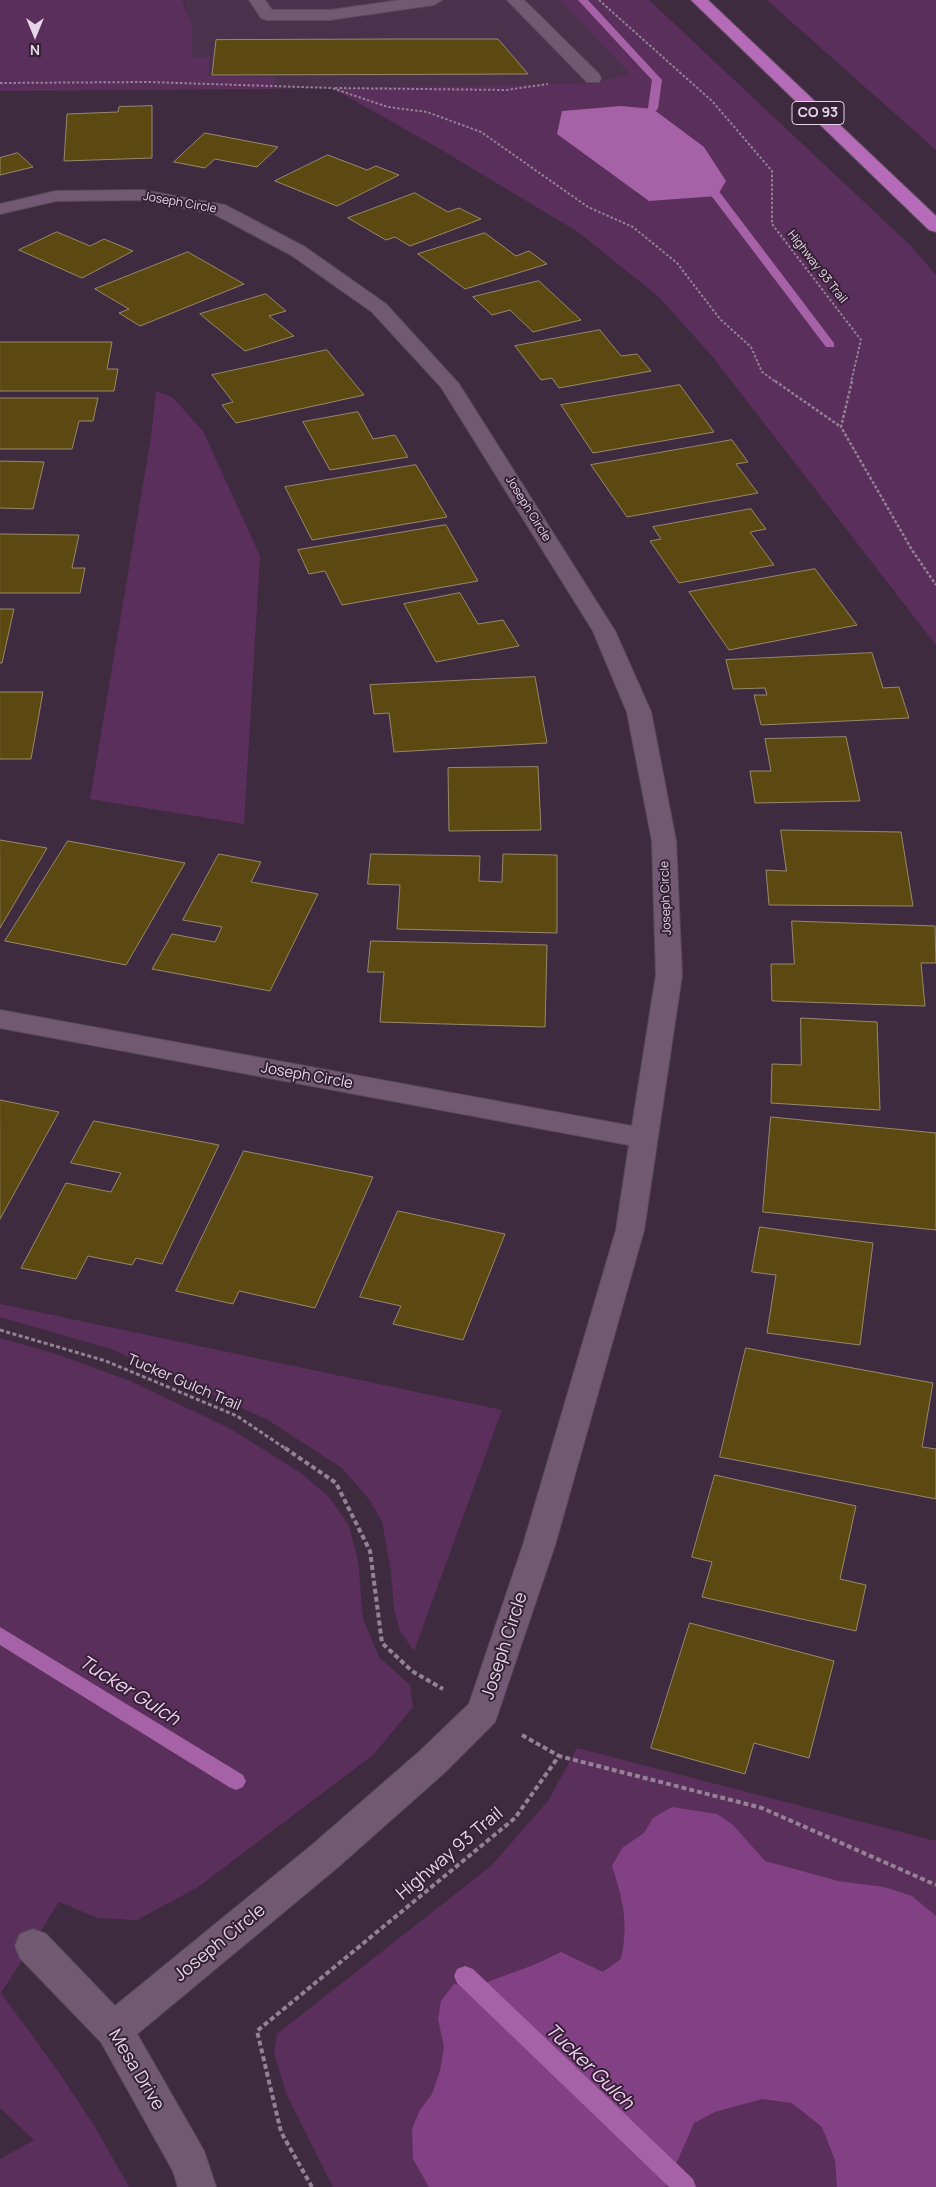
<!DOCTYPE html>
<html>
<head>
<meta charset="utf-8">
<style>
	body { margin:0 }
	#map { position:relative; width:936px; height:2187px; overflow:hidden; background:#3f2b40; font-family:Manrope,sans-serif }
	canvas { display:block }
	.north { position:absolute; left:10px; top:10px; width:50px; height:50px; -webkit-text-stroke:4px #352135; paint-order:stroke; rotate:180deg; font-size:14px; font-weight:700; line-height:20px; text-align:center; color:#e4d6e4 }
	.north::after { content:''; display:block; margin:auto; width:18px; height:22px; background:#e4d6e4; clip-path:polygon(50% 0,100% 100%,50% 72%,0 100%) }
</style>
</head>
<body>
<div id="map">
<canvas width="936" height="2187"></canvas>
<div class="north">N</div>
</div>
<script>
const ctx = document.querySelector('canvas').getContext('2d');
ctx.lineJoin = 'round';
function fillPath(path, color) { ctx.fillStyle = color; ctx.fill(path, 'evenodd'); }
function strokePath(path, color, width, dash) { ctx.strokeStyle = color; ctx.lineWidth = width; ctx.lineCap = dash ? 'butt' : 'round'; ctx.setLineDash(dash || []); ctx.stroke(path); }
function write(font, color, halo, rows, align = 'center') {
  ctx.font = font + ' Manrope,sans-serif'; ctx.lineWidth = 4; ctx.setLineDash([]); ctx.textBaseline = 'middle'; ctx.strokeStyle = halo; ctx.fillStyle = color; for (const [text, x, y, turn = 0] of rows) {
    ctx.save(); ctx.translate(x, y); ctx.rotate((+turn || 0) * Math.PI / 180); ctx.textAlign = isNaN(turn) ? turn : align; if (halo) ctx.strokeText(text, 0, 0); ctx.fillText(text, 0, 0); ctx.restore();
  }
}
fillPath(new Path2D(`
	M182,0H580L650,69L598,83L273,89L274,77L208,76L192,57L186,5Z`), '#4b324c');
fillPath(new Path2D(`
	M0,0H182L192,25V57H210L208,76L275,77L273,89L0,91Z
	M560,0H649L911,246L936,275V645L712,356L659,297L578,232L435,146L332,88L595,83L630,74Z
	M767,0H936V150Z
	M156,391L172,397L203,431L260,556L244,824L90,799L151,437Z
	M0,1304L502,1410L414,1651L400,1631L394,1610L391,1572L382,1521L369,1499L342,1468L268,1420L111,1349L0,1317Z
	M0,1338L56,1354L130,1381L229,1428L301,1473L329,1497L349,1526L358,1561L363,1619L379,1657L410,1685L413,1707L373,1755L198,1887L137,1920L98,1918L59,1902L1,1993L58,2071L95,2127L129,2187H0V2159L34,2140L0,2108Z
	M577,1748L936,1841V2187H333L286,2093L274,2053L277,2034L491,1866L548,1801Z`), '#5a2f5b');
fillPath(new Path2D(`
	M672,1807L717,1814L733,1825L765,1861L838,1881L884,1887L912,1896L936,1916V2187H837L835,2160L822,2127L792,2103L762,2099L715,2112L694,2123L666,2187H429L413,2159L412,2129L420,2110L432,2094L440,2071L444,2047L438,2019L441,2001L454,1984L474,1987L536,1964L561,1952L603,1972L621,1959C629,1923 623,1900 612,1866L622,1848L644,1833L653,1818Z`), '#824184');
fillPath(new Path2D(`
	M621,106L653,109L704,147L726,181L717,196L649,201L557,134L562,111Z`), '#a562a7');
fillPath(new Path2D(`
	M578,0H588L662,80L658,109L646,118L643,126H635L634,124L637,114L648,108L652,80Z
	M702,179L713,185L721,194L834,343V347H826L713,198L698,184V180Z
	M0,1627L243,1775L246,1781L243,1787L236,1790L229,1787L0,1645Z
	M465,1966L473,1969L693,2179L696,2187H669L457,1983L454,1976L457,1969Z`), '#a562a7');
const building = new Path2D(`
	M393,39H498L528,74L212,75L216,40Z
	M152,106V158L64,161L67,114L118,112L119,107Z
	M205,133L278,147L257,167L215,159L205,168L174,162Z
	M18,153L33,167L0,175V158Z
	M328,155L367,170L376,166L399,175L337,206L275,181Z
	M415,193L448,212L459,208L481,219L410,246L395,237L386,240L348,218Z
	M57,232L90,246L104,239L133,251L82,278L19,250Z
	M485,233L516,256L529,251L547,264L465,289L418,254Z
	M188,252L244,284L140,326L119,313L129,309L95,289Z
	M539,281L581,320L533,332L510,310L492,315L473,297Z
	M266,294L286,311L269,316L294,336L245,351L200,314Z
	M600,330L621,356L637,354L651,371L559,388L552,378L541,380L515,346Z
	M0,342H112L107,369H118L114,391H0Z
	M327,350L364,395L236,423L222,405L233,402L212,375Z
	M680,385L714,432L593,453L561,405Z
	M0,398H98L93,421H79L72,449H0Z
	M358,412L373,439L395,435L408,457L330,470L303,422Z
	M732,440L748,462L736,464L758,493L627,517L591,465Z
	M0,461L44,462L33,509L0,508Z
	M416,465L447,517L312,540L285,487Z
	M751,509L766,529L750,532L774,565L679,583L650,541L661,539L653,527Z
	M446,525L478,581L342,605L325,571L309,574L298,550Z
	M0,534L79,535L72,568H85L80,593H0Z
	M815,569L857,625L729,650L689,592Z
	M460,593L478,624L503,620L519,646L436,662L404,604Z
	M0,609H14L2,663H0Z
	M872,653L883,688L899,687L909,718L761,725L754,695H767L765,688L733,689L726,660Z
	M535,677L547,743L394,752L389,713L374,714L370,685Z
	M0,692H43L31,759H0Z
	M846,737L860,801L755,803L750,771H771L765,739Z
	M538,767L541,830L449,831L448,768Z
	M781,830L901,832L913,906L769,905L766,870L786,871Z
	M0,840L47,848L0,928Z
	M68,841L185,863L126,965L5,941Z
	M219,854L261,862L251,882L318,894L270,991L152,969L172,934L215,942L222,927L183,920Z
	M371,854L480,856L479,881L502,882L503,854L557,855V933L397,929L400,885L368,884Z
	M792,921L935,926L936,963H921L925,1006L772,1001L771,964H794Z
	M371,941L547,945L545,1027L380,1022L384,972H368Z
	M801,1018L877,1022L880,1110L771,1103L772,1064L801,1065Z
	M0,1100L59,1112L0,1219Z
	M771,1117L936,1133V1230L763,1212Z
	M94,1121L219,1145L162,1264L136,1258L132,1265L88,1256L76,1279L21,1268L66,1183L111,1192L121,1173L71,1163Z
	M244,1151L373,1177L315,1308L239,1291L233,1304L176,1291Z
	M398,1211L505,1234L463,1340L393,1324L401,1306L360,1297Z
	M760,1227L873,1243L860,1345L767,1333L776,1275L752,1272Z
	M746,1348L933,1383L922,1447L936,1449V1499L720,1457Z
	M715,1475L856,1506L840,1579L866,1585L856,1631L702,1597L712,1562L692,1557Z
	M690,1623L834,1661L809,1758L754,1743L745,1774L651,1748Z`);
fillPath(building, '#5c4911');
strokePath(building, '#95896a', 1);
const lane = new Path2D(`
	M249,0H265L272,10H330L400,0H442L434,5L330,20H267L261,18Z
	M507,0H524L599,74L601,78L599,82H587Z`);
const street = new Path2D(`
	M142,190L225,205L305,247L386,304L459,384L615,631L651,712L676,841L682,975L644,1230L555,1545L495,1722L444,1773L338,1867L137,2034L204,2151L216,2187H178L173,2171L101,2042L20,1958L15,1946L20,1934L33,1929L46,1934L115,2006L312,1845L420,1751L469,1704L523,1545L616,1230L629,1145L0,1028V1010L632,1126L656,975L652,841L627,712L593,631L441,387L372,312L291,255L214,214L142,200L56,201L0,214V204L56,191Z`);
const highway = new Path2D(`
	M691,0H708L936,216V232L929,230Z`);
strokePath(lane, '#5a4a5b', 2);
strokePath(street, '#5a4a5b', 2);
strokePath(highway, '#5a4a5b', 2);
strokePath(new Path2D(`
	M599,0L712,101L772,171V224L861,340L851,382
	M0,83L148,82L332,88L388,107L427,112L481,132L588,207L633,227L677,263L720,319L751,347L762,372L776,382
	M335,88L506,90L548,84`), '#938294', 2, [2.5, 2]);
strokePath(new Path2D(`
	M775,381L841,427
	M852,381L841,427L912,550L936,585`), '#938294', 2.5, [3, 2]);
strokePath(new Path2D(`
	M0,1330L106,1361L237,1416L286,1449`), '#938294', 3, [4, 2.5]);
strokePath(new Path2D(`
	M285,1448L336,1483L370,1551L382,1643L412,1671L443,1689
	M522,1735L559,1756
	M312,2187L281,2132L257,2031L515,1818L559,1756L762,1808L936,1885`), '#938294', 4, [5, 3]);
fillPath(lane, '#715a71');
fillPath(street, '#715a71');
fillPath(highway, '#b66bb9');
write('12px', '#e4d6e4', '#352135', [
	["Joseph Circle",180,203,10],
	["Highway 93 Trail",817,267,52],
	["Joseph Circle",528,509,58],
	["Joseph Circle",666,898,-92]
]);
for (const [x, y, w] of [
	[818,113,52]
]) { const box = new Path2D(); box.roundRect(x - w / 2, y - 11.5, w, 23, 4); ctx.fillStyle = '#352135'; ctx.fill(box); strokePath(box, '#e4d6e4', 1); }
write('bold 14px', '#e4d6e4', null, [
	["CO 93",818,113]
]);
write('15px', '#e4d6e4', '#352135', [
	["Joseph Circle",307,1076,10],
	["Tucker Gulch Trail",184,1383,23]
]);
write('18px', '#e4d6e4', '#352135', [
	["Joseph Circle",505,1646,-72],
	["Highway 93 Trail",450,1854,-40],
	["Joseph Circle",220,1943,-39],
	["Mesa Drive",136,2070,59]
]);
write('italic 19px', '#f5d1f6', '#352135', [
	["Tucker Gulch",129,1691,32],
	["Tucker Gulch",589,2067,44]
]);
</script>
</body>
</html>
